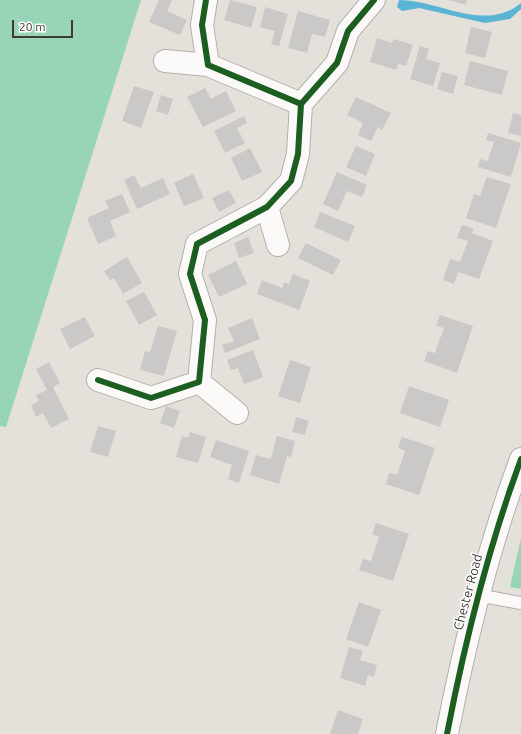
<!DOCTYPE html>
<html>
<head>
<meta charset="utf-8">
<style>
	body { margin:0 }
	#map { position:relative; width:521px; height:734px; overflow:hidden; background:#e3e1da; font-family:Ubuntu,sans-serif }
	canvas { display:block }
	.scale { position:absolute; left:12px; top:20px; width:61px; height:18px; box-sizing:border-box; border:2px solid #3e3c37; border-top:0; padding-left:5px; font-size:12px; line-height:14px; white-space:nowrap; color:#3e3c37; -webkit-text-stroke:3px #fff; paint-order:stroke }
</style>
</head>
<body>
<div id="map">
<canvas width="521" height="734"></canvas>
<div class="scale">20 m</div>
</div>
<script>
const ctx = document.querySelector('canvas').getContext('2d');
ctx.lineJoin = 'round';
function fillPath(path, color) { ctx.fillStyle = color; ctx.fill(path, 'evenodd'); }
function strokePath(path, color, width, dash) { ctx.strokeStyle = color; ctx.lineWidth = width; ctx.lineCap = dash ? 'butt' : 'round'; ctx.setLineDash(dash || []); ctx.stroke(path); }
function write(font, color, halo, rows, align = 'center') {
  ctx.font = font + ' Ubuntu,sans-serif'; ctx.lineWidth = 3; ctx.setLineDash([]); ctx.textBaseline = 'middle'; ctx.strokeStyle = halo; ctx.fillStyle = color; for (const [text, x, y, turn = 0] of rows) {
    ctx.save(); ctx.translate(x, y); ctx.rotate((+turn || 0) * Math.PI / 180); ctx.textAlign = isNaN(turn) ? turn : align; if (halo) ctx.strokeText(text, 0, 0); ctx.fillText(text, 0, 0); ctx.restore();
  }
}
fillPath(new Path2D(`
	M0,0H141L6,427L0,426Z
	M521,538V589L510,587Z`), '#98d5b8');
fillPath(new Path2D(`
	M399,0C439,0 485,33 521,3V9L510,19L485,23L419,8L402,11L397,7Z`), '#5ab4d4');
fillPath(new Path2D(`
	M159,0H172L167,11L187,20L180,35L149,22Z
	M230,0L257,7L251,28L224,20Z
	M449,0H467L466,5Z
	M265,7L288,14L279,46L271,44L275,31L260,27Z
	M298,11L330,20L325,37L312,34L307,53L288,48Z
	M471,27L492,32L485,58L465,53Z
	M377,38L392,43L394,39L413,45L406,66L398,64L396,70L370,62Z
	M420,46L429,49L426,59L440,63L433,86L410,79Z
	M470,61L508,71L502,95L464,85Z
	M442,72L458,76L453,94L437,89Z
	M134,86L154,92L141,128L122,121Z
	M205,88L211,99L226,91L236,111L203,127L187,97Z
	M161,95L173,99L168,115L156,111Z
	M356,97L391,113L382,130L378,127L371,141L358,135L363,123L347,115Z
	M513,113L521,115V136L508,133Z
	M244,116L247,123L237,128L245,143L225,153L214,131Z
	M488,133L521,143L511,177L478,167L480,159L488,161L490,153L494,142L486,140Z
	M356,146L375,154L366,176L346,167Z
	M250,148L262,172L242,181L231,158Z
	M337,172L367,185L362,197L347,191L338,211L323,204Z
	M193,174L204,198L184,206L174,183Z
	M134,175L141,188L163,178L170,194L137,209L124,180Z
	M487,177L511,184L496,228L466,218L474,194L480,196Z
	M229,190L236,203L219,212L212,198Z
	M122,194L130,212L110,221L116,236L98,244L87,218L109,208L105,201Z
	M320,212L355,226L348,242L314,227Z
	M462,225L474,229L472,233L493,241L479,279L458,272L454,284L443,280L450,259L460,262L468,241L457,238Z
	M248,237L254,253L239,258L234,243Z
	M306,243L341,260L333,275L298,258Z
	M127,257L142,283L123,294L114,278L110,280L104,271Z
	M236,261L247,284L219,297L208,275Z
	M293,274L310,281L299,310L257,294L262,280L282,288L284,282L289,284Z
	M144,292L157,315L139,325L126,301Z
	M440,315L473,326L457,373L424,361L428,351L435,353L439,341L444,328L436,326Z
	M85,317L95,336L70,349L60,329Z
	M252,318L260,339L225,353L222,345L234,341L228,328Z
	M158,326L177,331L164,376L140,370L145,351L150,352Z
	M253,350L263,377L244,384L238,368L231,370L227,360Z
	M290,360L311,367L300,403L278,396Z
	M49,362L60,383L53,387L69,419L51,428L43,413L36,417L31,405L39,401L36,395L47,390L36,369Z
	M409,386L449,400L440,427L400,413Z
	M166,406L180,411L174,428L160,423Z
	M296,417L309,421L305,435L292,432Z
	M98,426L116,431L108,457L90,452Z
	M190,432L206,437L198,463L176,457L182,436L188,438Z
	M277,436L295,441L291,457L287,456L279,484L250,475L256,455L271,459Z
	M402,437L435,448L419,495L386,484L389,473L397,475L405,451L398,448Z
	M216,440L249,451L239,483L228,479L232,465L210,457Z
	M376,523L409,534L393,581L359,570L363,559L371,561L379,537L372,534Z
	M359,602L381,610L368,647L346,639Z
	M349,647L363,651L360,660L377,665L374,677L368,675L365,686L340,678Z
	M338,710L363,719L358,734H330Z`), '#cbc9c8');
const service = new Path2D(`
	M477,595L521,603`);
const minor = new Path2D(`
	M206,0L202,25L208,65L301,104
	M165,61L208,65
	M267,207L278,245
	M98,380L151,398L199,382L205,320L190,274L197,244L267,207L291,181L298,154L301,104L337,63L348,31L374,0
	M199,382L237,413`);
const primary = new Path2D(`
	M447,734C465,641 488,548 521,459`);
strokePath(service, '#b3b1ab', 14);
strokePath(minor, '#b3b1ab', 24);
strokePath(primary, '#b3b1ab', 24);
strokePath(service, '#fbfaf9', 12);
strokePath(minor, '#fbfaf9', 22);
strokePath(primary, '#fbfaf9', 22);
strokePath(new Path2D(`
	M206,0L202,25L208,65L301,104
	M98,380L151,398L199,382L205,320L190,274L197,244L267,207L291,181L298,154L301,104L337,63L348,31L374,0
	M447,734C465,641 488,548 521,459`), '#1b5e20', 6);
write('13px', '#3e3c37', '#fff', [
	["Chester Road",468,592,-75]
]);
</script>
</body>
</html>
